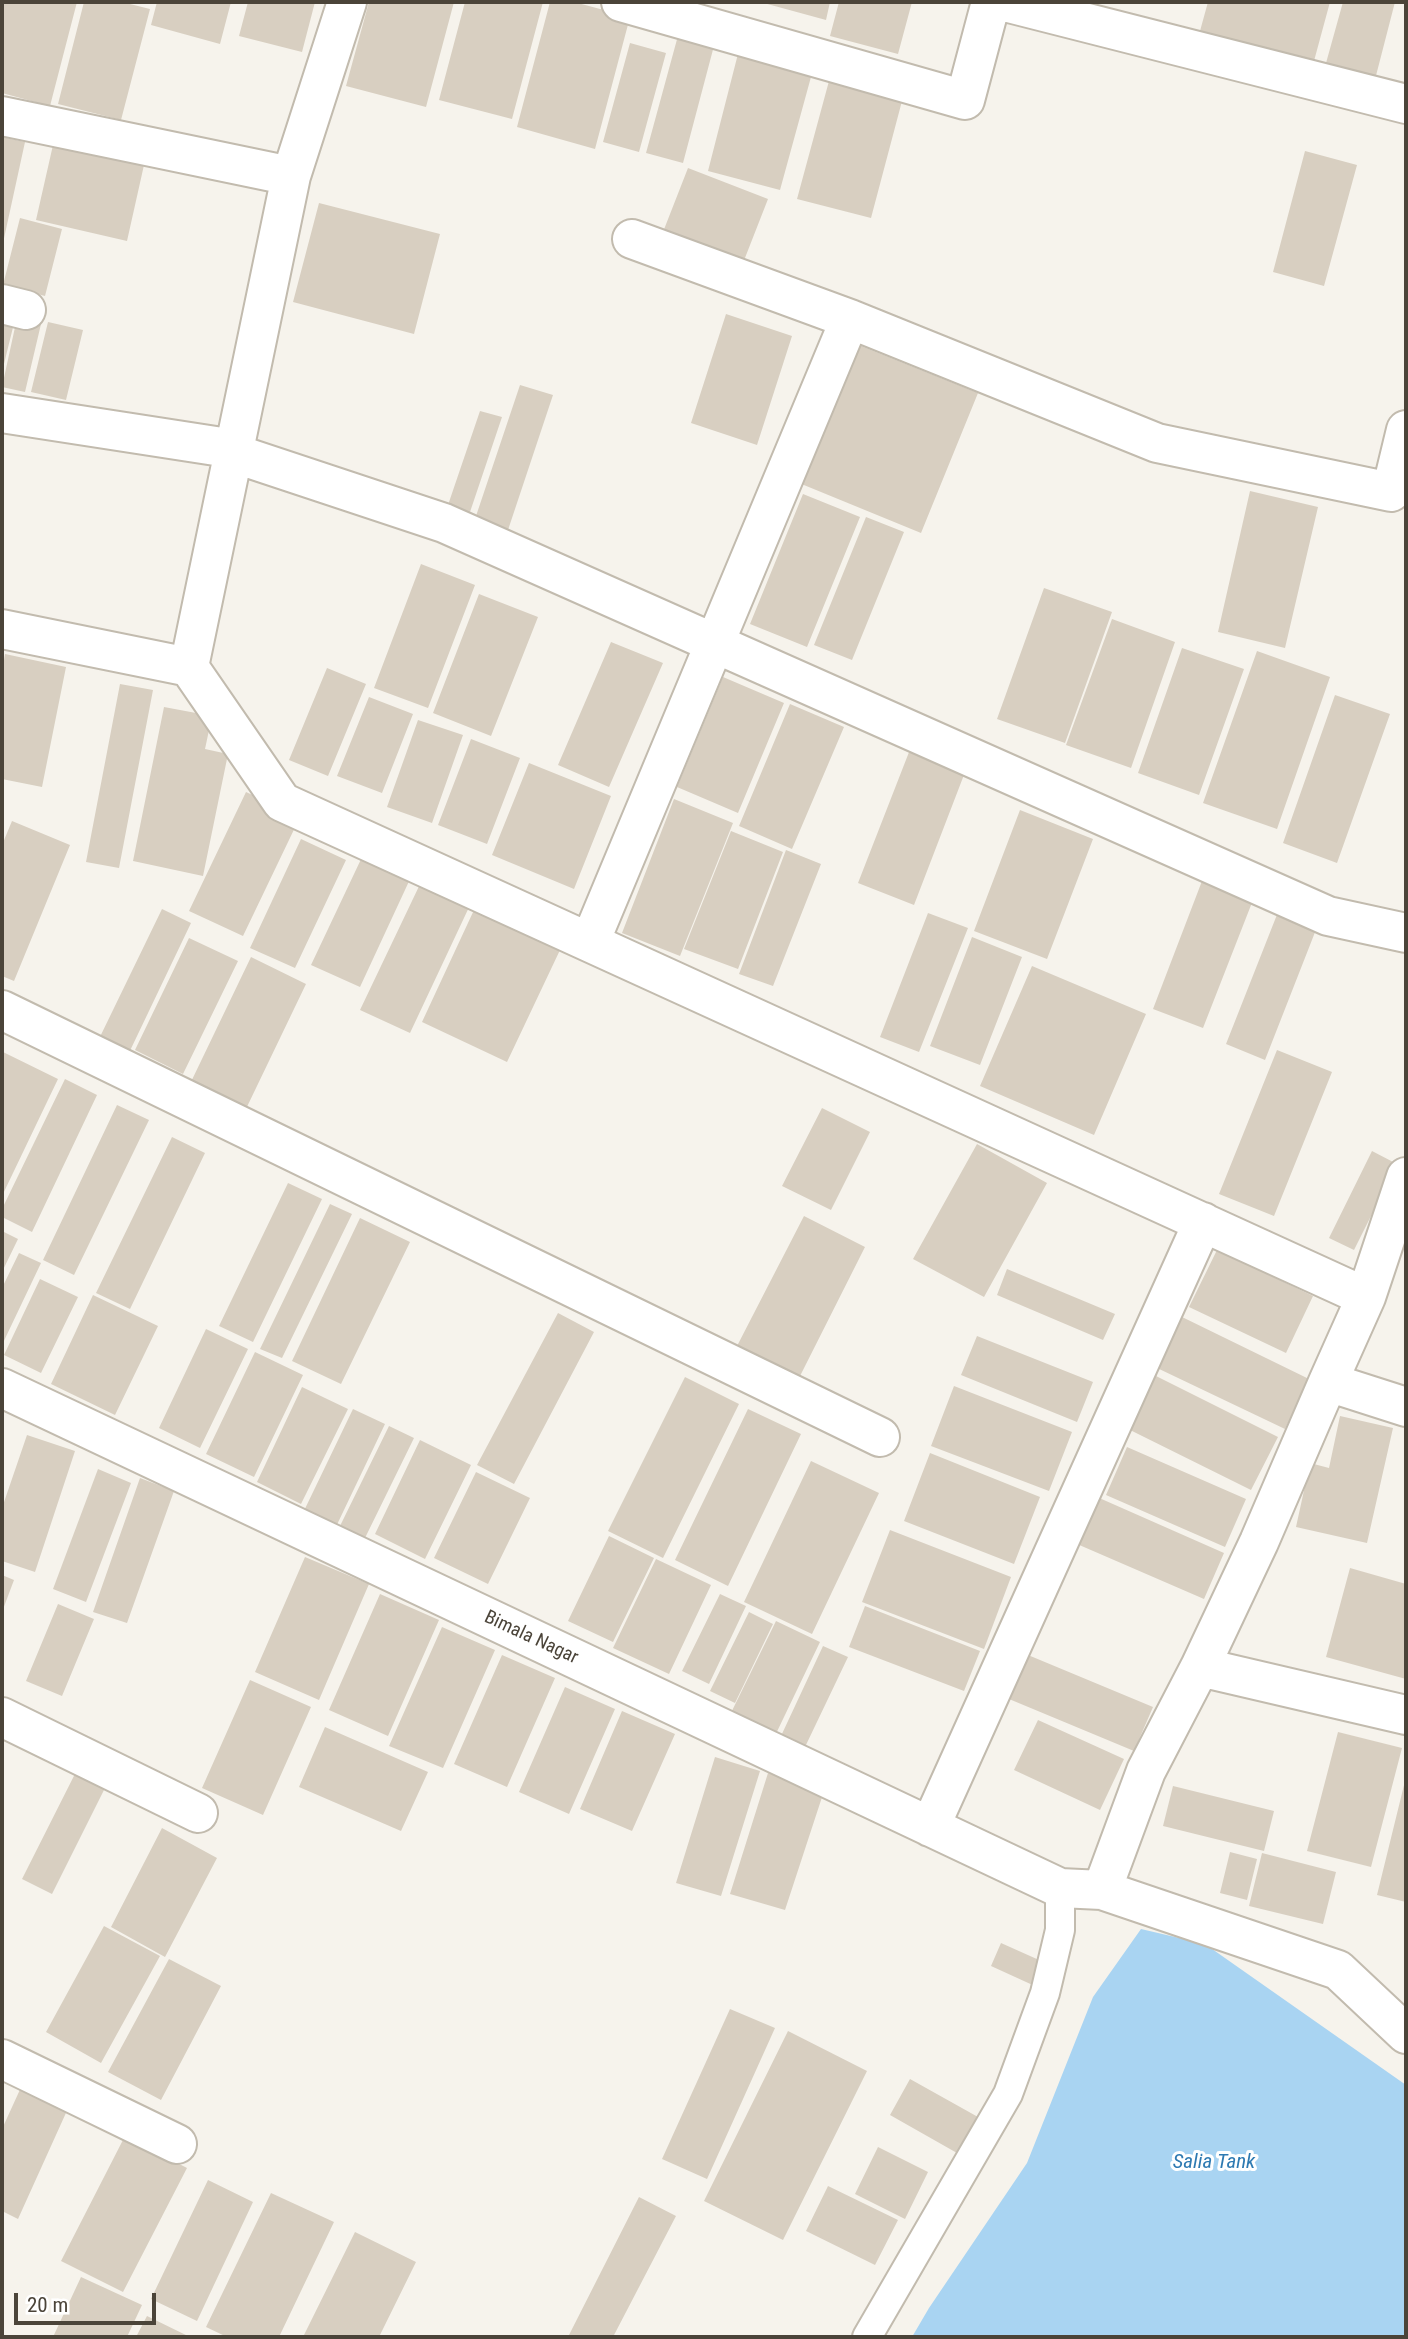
<!DOCTYPE html>
<html>
<head>
<meta charset="utf-8">
<style>
	body { margin:0 }
	#map { position:relative; width:1408px; height:2339px; overflow:hidden; background:#f6f3ec; font-family:"Roboto Condensed",sans-serif }
	canvas { display:block }
	.frame { position:absolute; inset:0; border:4px solid #4b4439; pointer-events:none }
	.scale { position:absolute; left:14px; top:2293px; width:142px; height:32px; box-sizing:border-box; border:4px solid #4b4439; border-top:0; padding-left:9px; font-size:21px; line-height:24px; white-space:nowrap; color:#4b4439; -webkit-text-stroke:5px #fff; paint-order:stroke }
</style>
</head>
<body>
<div id="map">
<canvas width="1408" height="2339"></canvas>
<div class="frame"></div>
<div class="scale">20 m</div>
</div>
<script>
const ctx = document.querySelector('canvas').getContext('2d');
ctx.lineJoin = 'round';
function fillPath(path, color) { ctx.fillStyle = color; ctx.fill(path, 'evenodd'); }
function strokePath(path, color, width, dash) { ctx.strokeStyle = color; ctx.lineWidth = width; ctx.lineCap = dash ? 'butt' : 'round'; ctx.setLineDash(dash || []); ctx.stroke(path); }
function write(font, color, halo, rows, align = 'center') {
  ctx.font = font + ' "Roboto Condensed",sans-serif'; ctx.lineWidth = 6; ctx.setLineDash([]); ctx.textBaseline = 'middle'; ctx.strokeStyle = halo; ctx.fillStyle = color; for (const [text, x, y, turn = 0] of rows) {
    ctx.save(); ctx.translate(x, y); ctx.rotate((+turn || 0) * Math.PI / 180); ctx.textAlign = isNaN(turn) ? turn : align; if (halo) ctx.strokeText(text, 0, 0); ctx.fillText(text, 0, 0); ctx.restore();
  }
}
fillPath(new Path2D(`
	M1141,1929L1205,1944L1406,2085V2337H912L929,2308L1027,2163L1093,1997Z`), '#a9d4f2');
fillPath(new Path2D(`
	M2,2H77L50,106L2,93Z
	M84,2H122L150,9L121,120L58,104Z
	M157,2H231L220,44L151,25Z
	M248,2H315L302,52L239,36Z
	M369,2H454L426,107L346,86Z
	M465,2H543L512,119L439,100Z
	M550,2H574L630,17L595,149L517,127Z
	M760,2H830L826,20Z
	M839,2H912L898,54L830,36Z
	M1208,2H1330L1314,61L1200,31Z
	M1343,2H1395L1371,95L1321,81Z
	M679,32L715,42L683,163L646,153Z
	M630,43L666,53L639,152L603,142Z
	M740,46L814,66L780,190L708,171Z
	M829,81L902,101L871,218L797,199Z
	M2,137L25,142L3,243H2Z
	M53,145L144,165L127,241L36,220Z
	M1305,151L1357,165L1324,286L1273,272Z
	M688,168L768,199L743,263L663,232Z
	M319,203L440,234L414,334L293,302Z
	M20,218L62,229L45,296L3,285Z
	M2,307L17,311L3,368H2Z
	M726,314L792,336L757,445L691,423Z
	M17,318L41,324L25,392L2,387Z
	M48,322L83,330L66,400L31,392Z
	M856,344L978,393L921,533L799,483Z
	M520,385L553,395L508,530L475,519Z
	M480,411L502,417L470,512L448,505Z
	M1250,491L1318,507L1285,648L1218,632Z
	M803,494L860,517L807,647L750,624Z
	M866,517L904,532L852,660L814,645Z
	M421,564L475,585L428,708L374,688Z
	M1044,588L1112,612L1065,743L997,719Z
	M479,594L538,617L491,736L433,713Z
	M1112,619L1175,642L1131,768L1066,745Z
	M611,642L663,663L609,787L558,765Z
	M1182,648L1244,669L1199,795L1138,773Z
	M1257,651L1330,677L1277,829L1203,803Z
	M5,654L66,667L42,787L2,779V672Z
	M327,668L366,684L328,776L289,760Z
	M723,677L784,703L738,813L677,787Z
	M120,684L153,690L119,868L86,862Z
	M1335,695L1390,714L1337,863L1283,843Z
	M369,697L413,714L382,793L337,776Z
	M790,704L844,727L792,849L739,826Z
	M164,707L212,716L205,749L228,754L203,876L133,861Z
	M418,720L463,735L432,823L387,807Z
	M471,739L520,758L487,844L438,825Z
	M911,747L967,767L914,905L858,883Z
	M529,763L611,796L574,889L492,855Z
	M246,792L300,817L243,936L189,911Z
	M674,799L733,823L680,956L622,933Z
	M1020,810L1093,839L1047,959L974,931Z
	M12,821L70,845L14,981L2,976V845Z
	M731,831L783,852L738,969L684,949Z
	M301,839L346,860L295,968L250,948Z
	M786,850L821,864L773,986L739,974Z
	M363,855L411,877L360,987L311,965Z
	M422,880L471,903L410,1033L360,1010Z
	M1202,881L1253,900L1203,1028L1153,1009Z
	M1280,907L1319,922L1265,1060L1226,1044Z
	M162,909L191,923L127,1057L97,1043Z
	M474,910L560,950L507,1062L422,1022Z
	M928,913L968,928L919,1052L880,1037Z
	M972,937L1022,957L980,1065L930,1046Z
	M189,938L238,961L183,1074L135,1050Z
	M251,957L306,984L244,1113L189,1086Z
	M1032,966L1146,1014L1094,1135L980,1086Z
	M1277,1050L1332,1072L1274,1216L1219,1194Z
	M3,1052L58,1079L2,1196V1056Z
	M65,1079L97,1095L32,1232L2,1217V1209Z
	M117,1105L149,1120L74,1275L43,1260Z
	M822,1108L870,1132L831,1210L782,1186Z
	M172,1137L205,1153L130,1309L96,1293Z
	M977,1144L1047,1183L984,1297L913,1259Z
	M1372,1151L1397,1164L1354,1250L1329,1238Z
	M288,1183L322,1199L253,1342L219,1326Z
	M330,1204L352,1214L282,1358L260,1349Z
	M804,1216L865,1247L798,1380L736,1348Z
	M360,1218L410,1242L341,1384L292,1361Z
	M2,1231L18,1239L2,1272Z
	M1217,1250L1313,1296L1286,1353L1189,1307Z
	M19,1253L41,1263L2,1345V1288Z
	M1007,1269L1115,1314L1103,1340L997,1295Z
	M40,1279L78,1297L41,1373L4,1355Z
	M93,1295L158,1326L115,1415L51,1384Z
	M558,1313L594,1332L514,1484L477,1465Z
	M1180,1316L1309,1379L1285,1429L1155,1367Z
	M206,1329L248,1349L200,1448L159,1428Z
	M977,1336L1093,1382L1077,1422L961,1375Z
	M255,1352L303,1375L254,1477L206,1454Z
	M1150,1373L1278,1437L1251,1490L1124,1427Z
	M685,1377L739,1404L663,1558L608,1531Z
	M954,1386L1072,1432L1049,1491L931,1446Z
	M302,1387L348,1409L301,1504L257,1482Z
	M353,1409L385,1424L333,1533L301,1517Z
	M748,1409L801,1434L728,1586L675,1560Z
	M1340,1416L1393,1428L1367,1543L1296,1527L1310,1463L1329,1468Z
	M389,1426L414,1438L365,1538L340,1526Z
	M27,1435L75,1451L35,1572L2,1561V1508Z
	M420,1440L471,1465L425,1559L375,1534Z
	M1127,1447L1246,1499L1225,1547L1106,1495Z
	M930,1453L1040,1497L1014,1564L904,1521Z
	M811,1461L879,1493L812,1634L744,1602Z
	M98,1469L131,1483L86,1602L53,1589Z
	M476,1472L530,1498L488,1584L434,1558Z
	M140,1478L174,1491L127,1623L93,1612Z
	M1097,1497L1224,1553L1204,1599L1077,1544Z
	M890,1530L1011,1577L984,1649L862,1602Z
	M609,1536L654,1558L613,1642L568,1621Z
	M305,1557L369,1584L319,1700L255,1672Z
	M656,1559L711,1585L669,1674L613,1648Z
	M1350,1568L1406,1584V1679L1326,1657Z
	M2,1575L14,1580L2,1612Z
	M380,1594L439,1620L388,1736L329,1710Z
	M720,1594L746,1606L709,1684L682,1671Z
	M58,1604L94,1619L62,1696L26,1681Z
	M865,1606L980,1651L964,1691L849,1647Z
	M749,1612L773,1624L735,1703L710,1691Z
	M776,1621L820,1642L772,1742L727,1721Z
	M442,1627L495,1650L443,1768L389,1746Z
	M823,1646L848,1657L805,1747L781,1736Z
	M502,1655L555,1678L507,1787L454,1764Z
	M1028,1655L1153,1707L1134,1751L1009,1699Z
	M250,1680L311,1707L263,1815L202,1788Z
	M565,1687L615,1709L569,1814L519,1792Z
	M622,1711L675,1734L632,1831L580,1809Z
	M1038,1720L1124,1759L1100,1810L1014,1770Z
	M325,1727L428,1772L401,1831L299,1787Z
	M1338,1732L1402,1748L1371,1867L1307,1851Z
	M715,1757L760,1771L721,1896L676,1883Z
	M82,1760L112,1774L52,1894L22,1879Z
	M768,1773L824,1791L785,1910L730,1894Z
	M1405,1781H1406V1902L1377,1895Z
	M1173,1786L1274,1811L1264,1851L1163,1826Z
	M162,1828L217,1858L165,1957L111,1927Z
	M1230,1852L1257,1859L1247,1900L1220,1893Z
	M1262,1853L1336,1872L1323,1924L1249,1906Z
	M104,1926L160,1956L101,2063L46,2032Z
	M1001,1943L1048,1964L1037,1987L991,1966Z
	M169,1959L221,1986L161,2100L108,2072Z
	M730,2009L775,2028L707,2179L662,2159Z
	M788,2031L867,2071L783,2240L704,2201Z
	M910,2079L978,2117L957,2153L890,2115Z
	M23,2083L70,2104L18,2219L2,2211V2129Z
	M125,2136L187,2168L123,2292L61,2261Z
	M878,2147L928,2172L905,2219L855,2194Z
	M208,2180L253,2202L197,2321L151,2299Z
	M828,2186L898,2220L875,2265L806,2231Z
	M271,2193L334,2222L279,2337H227L206,2327Z
	M639,2197L676,2216L613,2337H574L569,2335Z
	M355,2232L416,2262L379,2337H303Z
	M81,2277L142,2305L127,2337H53Z
	M147,2316L190,2337H136Z`), '#d8cfc1');
const lane = new Path2D(`
	M867,2337L1008,2094L1045,1993L1060,1930V1888`);
const street = new Path2D(`
	M347,2L291,176L189,667L282,802L1366,1297L1328,1382L1406,1407
	M621,2L965,100L991,2
	M1005,2L1406,104
	M2,116L291,176
	M632,239L850,319L1157,443L1391,492L1406,430
	M2,304L26,310
	M2,413L222,447L233,453L444,523L1328,916L1406,933
	M2,629L189,667
	M590,942L850,319
	M2,1010L880,1437
	M1366,1297L1406,1177
	M2,1388L1060,1888L1102,1890L1146,1771L1200,1667L1406,1715
	M1200,1667L1259,1542L1328,1382
	M2,1717L198,1813
	M930,1827L1203,1222
	M1102,1890L1338,1970L1406,2034
	M2,2059L177,2144`);
strokePath(lane, '#c2bbae', 32);
strokePath(street, '#c2bbae', 42);
strokePath(lane, '#fff', 28);
strokePath(street, '#fff', 38);
write('19px', '#4b4439', '#fff', [
	["Bimala Nagar",531,1638,25]
]);
write('italic 21px', '#2e7ab2', '#fff', [
	["Salia Tank",1214,2163]
]);
</script>
</body>
</html>
